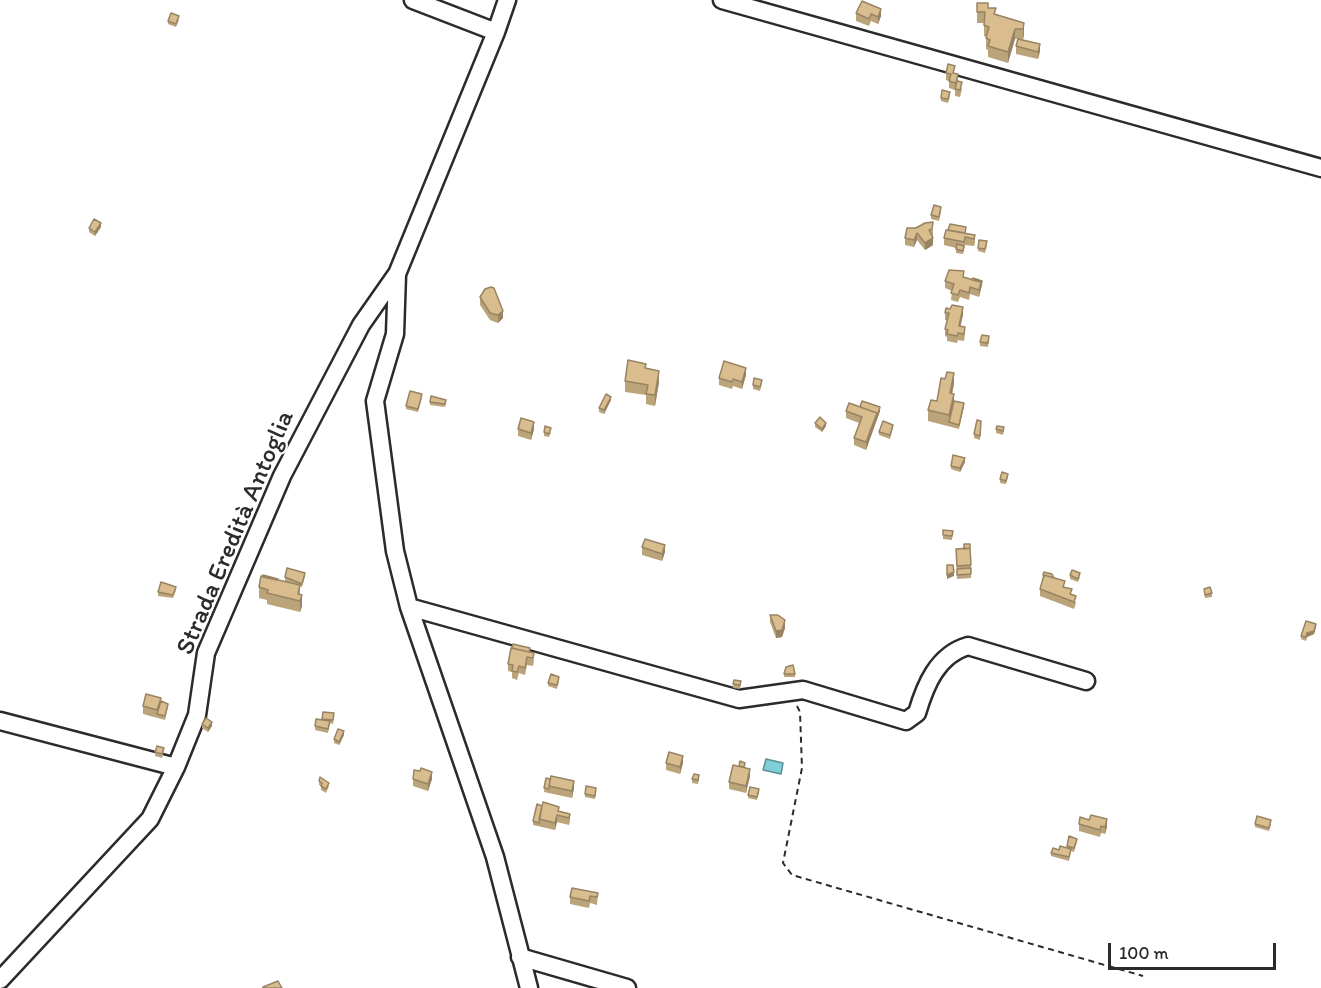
<!DOCTYPE html>
<html>
<head>
<meta charset="utf-8">
<style>
	body { margin:0 }
	#map { position:relative; width:1321px; height:988px; overflow:hidden; background:#fff; font-family:Itim,sans-serif }
	canvas { display:block }
	.scale { position:absolute; left:1108px; top:943px; width:168px; height:27px; box-sizing:border-box; border:3px solid #2b2b2b; border-top:0; padding-left:8px; font-size:18px; line-height:21px; white-space:nowrap; color:#2b2b2b; -webkit-text-stroke:4px #fff; paint-order:stroke }
</style>
</head>
<body>
<div id="map">
<canvas width="1321" height="988"></canvas>
<div class="scale">100 m</div>
</div>
<script>
const ctx = document.querySelector('canvas').getContext('2d');
ctx.lineJoin = 'round';
function fillPath(path, color) { ctx.fillStyle = color; ctx.fill(path, 'evenodd'); }
function strokePath(path, color, width, dash) { ctx.strokeStyle = color; ctx.lineWidth = width; ctx.lineCap = dash ? 'butt' : 'round'; ctx.setLineDash(dash || []); ctx.stroke(path); }
function write(font, color, halo, rows, align = 'center') {
  ctx.font = font + ' Itim,sans-serif'; ctx.lineWidth = 4.5; ctx.setLineDash([]); ctx.textBaseline = 'middle'; ctx.strokeStyle = halo; ctx.fillStyle = color; for (const [text, x, y, turn = 0] of rows) {
    ctx.save(); ctx.translate(x, y); ctx.rotate((+turn || 0) * Math.PI / 180); ctx.textAlign = isNaN(turn) ? turn : align; if (halo) ctx.strokeText(text, 0, 0); ctx.fillText(text, 0, 0); ctx.restore();
  }
}
const water = new Path2D(`
	M766,759L783,763L781,774L763,770Z`);
fillPath(water, '#7fcfdb');
strokePath(water, '#5d8d95', 1.5);
const minor = new Path2D(`
	M413,0L496,32L397,274L395,334L375,401L395,551L409,607L495,857L529,988
	M722,0L1321,168
	M496,32L507,0
	M409,607L739,699L803,690L906,721L917,713C925,686 937,655 968,646L1086,681
	M0,721L176,767
	M520,957L627,988
	M0,980L150,819L176,767L197,715L206,653L282,476L361,325L396,275`);
strokePath(minor, '#2b2b2b', 21);
strokePath(new Path2D(`
	M797,706L800,712L802,768L783,863L792,875L1143,976`), '#2b2b2b', 2, [6, 4.5]);
strokePath(minor, '#fff', 16);
fillPath(new Path2D(`
	M977,3L988,8L996,14L1024,23V34L1023,40L1040,51L1038,59L1016,54V46L1018,39H1015L1008,63L988,57V50L986,49V37L984,36V23H977Z
	M881,9V16L878,24L871,21L869,26L856,21V13Z
	M179,20L176,27L168,24V21Z
	M946,73H955L962,89L960,97L955,96V90L949,88V81L946,80Z
	M950,96L948,103L941,101V98Z
	M941,211L939,221L931,219V215Z
	M101,227L95,236L89,232V228Z
	M907,228L933,229V245L925,250L917,240L914,247L905,245V238Z
	M965,234L975,235V243L974,246L965,245L963,254L956,253V248L944,245V238Z
	M987,245L985,253L978,251V248Z
	M964,277L982,284L979,297L970,294L969,300L960,297L958,302L951,300L952,291L945,288V281Z
	M480,297L503,318L498,323L490,320L480,305Z
	M945,313L963,315L960,326L965,334L964,341L958,340L957,343L947,341V337L945,336V329L947,320H945Z
	M989,340L988,347L980,346V342Z
	M646,369L659,382L655,406L646,404V395L625,392V381Z
	M746,375L742,389L733,386L732,389L719,385V378Z
	M762,383L760,391L753,389V385Z
	M954,384L952,393L954,401L964,407L959,429L928,421V410Z
	M422,398L418,412L406,409V406Z
	M611,400L604,414L599,412V408Z
	M430,402L446,403L445,407L430,405Z
	M860,407L880,411L866,450L854,445V438L859,423L846,418V411Z
	M981,421L980,440L974,438V434Z
	M815,423L826,426L822,432L815,427Z
	M893,428L890,439L879,435V432Z
	M518,429H534L531,440L518,436Z
	M996,429L1004,431L1003,435L996,433Z
	M544,432H551L549,437L544,436Z
	M965,462L960,472L951,469V466Z
	M1008,477L1006,484L1000,483V479Z
	M943,530L953,531L952,540L943,539Z
	M642,547L665,552L662,561L642,555Z
	M956,549L971,565V578L957,579Z
	M1043,575L1054,578L1072,594L1076,603L1074,609L1040,596V589L1043,579Z
	M1070,575L1080,577L1078,582L1070,579Z
	M305,576L302,587L300,586V595L302,606L300,612L267,604V600L259,598V587L278,580L292,584L285,581V577Z
	M1204,589L1212,593V597L1205,598Z
	M176,590L173,598L158,596V592Z
	M770,615L785,628L782,637L776,638L770,622Z
	M1316,627L1314,634L1307,637L1306,641L1301,639V636Z
	M530,652L534,660L533,666L527,665L525,675L519,673L517,680L512,678V672L508,671V664Z
	M784,674H795V677H784Z
	M559,681L557,689L548,686V683Z
	M733,684L741,685L740,689L733,688Z
	M161,701L168,707L165,720L143,714V706Z
	M323,712L334,717L333,724L330,723L328,733L315,730V726L322,720Z
	M202,724L212,726L208,732L202,728Z
	M344,735L339,745L334,743V739Z
	M164,751L162,758L155,756V752Z
	M666,763H683L680,774L666,770Z
	M745,768L750,776L746,793L729,789V782Z
	M420,771L432,779L428,791L413,786V779Z
	M546,778L574,788L572,798L544,792Z
	M692,779H699L698,784L692,783Z
	M319,781L329,786L326,793L321,790V786L319,785Z
	M596,792L595,799L585,797V794Z
	M759,792L757,800L748,798V795Z
	M559,811L570,814V821L569,825L557,822L555,830L533,825V821Z
	M1079,824L1107,827L1105,834L1101,833L1100,837L1079,831Z
	M1255,824H1271L1269,831L1255,827Z
	M1077,842L1074,852L1071,851L1069,861L1051,856V853L1067,848V846Z
	M598,893L597,905L590,903L589,908L570,904V897Z`), '#bba37a');
fillPath(new Path2D(`
	M881,9V16L878,24V17Z
	M1024,23V34L1023,40V29Z
	M1015,29V39L1008,63V52Z
	M1040,44V51L1038,59V52Z
	M101,223V227L95,236V232Z
	M917,233V240L914,247V240Z
	M933,238V245L925,250V243Z
	M982,281V284L979,297V290L981,282Z
	M963,307V315L959,333V326Z
	M503,311V318L498,323V315Z
	M746,368V375L742,389V382Z
	M659,371V382L655,406V395Z
	M954,373V384L950,403V393Z
	M954,394V405L949,422V426V415Z
	M611,397V400L604,414V410Z
	M880,407V411L866,450V442L877,413Z
	M534,422V429L531,440V433Z
	M826,423V426L822,432V429Z
	M965,458V462L960,472V468Z
	M665,545V552L662,561V554Z
	M954,572V576L947,579V575Z
	M302,595V606L300,612V601Z
	M785,620V628L782,637L776,638V631Z
	M1316,624V627L1314,634L1307,637L1306,641L1307,633Z
	M212,722V726L208,732V728Z
	M344,731V735L339,745V742Z
	M683,756V763L680,774V767Z
	M750,769V776L746,793V786Z
	M432,772V779L428,791V784Z
	M574,781V788L572,798V791Z
	M557,815V822L555,830V823Z
	M1107,819V827L1105,834V827Z`), '#988463');
const building = new Path2D(`
	M862,1L881,9L878,17L871,14L869,19L856,13Z
	M977,3H988V8H996L994,14L1024,23L1023,29H1015L1008,52L988,46L990,40L986,38L989,27L984,25L985,12H977Z
	M171,13L179,16L176,24L168,21Z
	M1018,39L1040,44L1038,52L1016,46Z
	M948,64L955,66L953,73L958,74L956,83L949,81L951,74L946,73Z
	M957,81L962,82L960,90L955,89Z
	M942,90L950,92L948,99L941,98Z
	M934,205L941,207L939,217L931,215Z
	M94,219L101,223L95,232L89,228Z
	M933,222L932,229L929,230L933,238L925,243L917,233L914,240L905,238L907,228H916L925,223Z
	M950,224L966,227L965,233L948,230Z
	M946,230L975,235L974,239L965,237L964,242L944,238Z
	M979,240L987,241L985,249L978,248Z
	M957,244L964,246L963,251L956,249Z
	M949,270L964,271L963,277L981,282L979,290L970,287L969,293L960,290L958,295L951,293L954,284L945,281Z
	M973,278L982,281L981,286V282L972,280Z
	M491,287L494,288L503,311L498,315L490,313L480,297L485,289Z
	M952,305L963,307L959,326L965,327L964,334L958,333L957,336L947,334L948,330L945,329L949,313H945L946,308L950,309Z
	M982,335L989,336L988,343L980,342Z
	M628,360L646,364L645,368L659,371L655,395L646,394L648,385L625,381Z
	M724,361L746,368L742,382L733,379L732,382L719,378Z
	M947,372L954,373L950,393L954,394L949,415L928,410L931,400L937,401L941,378L945,379Z
	M754,378L762,380L760,387L753,385Z
	M410,391L422,394L418,409L406,406Z
	M606,394L611,397L604,410L599,408Z
	M431,396L446,400L445,404L430,402Z
	M862,401L880,407L877,417V413L860,407Z
	M954,401L964,403L959,425L949,422Z
	M849,403L877,413L866,442L854,438L862,417L846,411Z
	M820,417L826,423L822,429L815,423Z
	M521,418L534,422L531,433L518,429Z
	M977,420L981,421L980,436L974,434Z
	M883,421L893,425L890,435L879,432Z
	M545,426L551,428L549,434L544,432Z
	M997,426L1004,427L1003,431L996,429Z
	M953,455L965,458L960,468L951,466Z
	M1002,472L1008,474L1006,481L1000,479Z
	M943,530L953,531L952,536L943,535Z
	M645,539L665,545L662,554L642,547Z
	M964,544H970V548L964,549Z
	M970,548L971,565L957,566L956,549Z
	M947,565H953L954,572L947,575Z
	M287,568L305,573L302,584L285,577Z
	M971,568V574L957,575V569Z
	M1072,570L1080,573L1078,579L1070,575Z
	M1044,572L1052,574L1054,578L1044,575V577L1043,575Z
	M263,575L278,579L277,580L263,577Z
	M1044,575L1065,581L1063,587L1072,589L1070,594L1076,596L1074,602L1040,589Z
	M261,576L300,585L298,594L302,595L300,601L267,593L268,590L259,587Z
	M161,582L176,587L173,595L158,592Z
	M1210,587L1212,593L1205,595L1204,589Z
	M770,615H778L785,620L782,630L776,631Z
	M1306,621L1316,624L1314,631L1307,633L1306,637L1301,636Z
	M513,644L530,648L529,652L512,648Z
	M511,648L534,653L533,658L527,657L525,668L519,666L517,672L512,671L513,665L508,664Z
	M793,665L795,674H784L786,667Z
	M551,674L559,677L557,685L548,683Z
	M734,680L741,681L740,685L733,684Z
	M146,694L161,698L157,710L143,706Z
	M161,701L168,704L165,716L157,714Z
	M323,712L334,713L333,720L322,719Z
	M206,718L212,722L208,728L202,724Z
	M316,719L330,721L328,729L315,726Z
	M338,729L344,731L339,742L334,739Z
	M157,746L164,748L162,754L155,752Z
	M669,752L683,756L680,767L666,763Z
	M740,761L745,763L744,767L739,766Z
	M733,765L750,769L746,786L729,782Z
	M421,768L432,772L428,784L413,779L414,770L420,771Z
	M694,774L699,775L698,780L692,779Z
	M551,776L574,781L572,791L549,786Z
	M320,777L329,783L326,789L321,786L322,783L319,781Z
	M546,778L550,779L549,789L544,788Z
	M586,786L596,788L595,796L585,794Z
	M750,787L759,789L757,797L748,795Z
	M543,802L559,807L558,811L570,814L569,818L557,815L555,823L539,819Z
	M537,804L542,806L539,823L533,821Z
	M1091,815L1107,819L1105,827L1101,826L1100,830L1079,824L1080,817L1089,820Z
	M1257,816L1271,820L1269,828L1255,824Z
	M1069,836L1077,839L1074,848L1067,846Z
	M1060,846L1071,849L1069,857L1051,853L1053,848L1059,850Z
	M572,888L598,893L597,897L590,896L589,901L570,897Z
	M278,981L282,988H263V987Z`);
fillPath(building, '#d9bd8e');
strokePath(building, '#988463', 1.5);
write('26px', '#2b2b2b', '#fff', [
	["Strada Eredità Antoglia",236,533,-67]
]);
</script>
</body>
</html>
